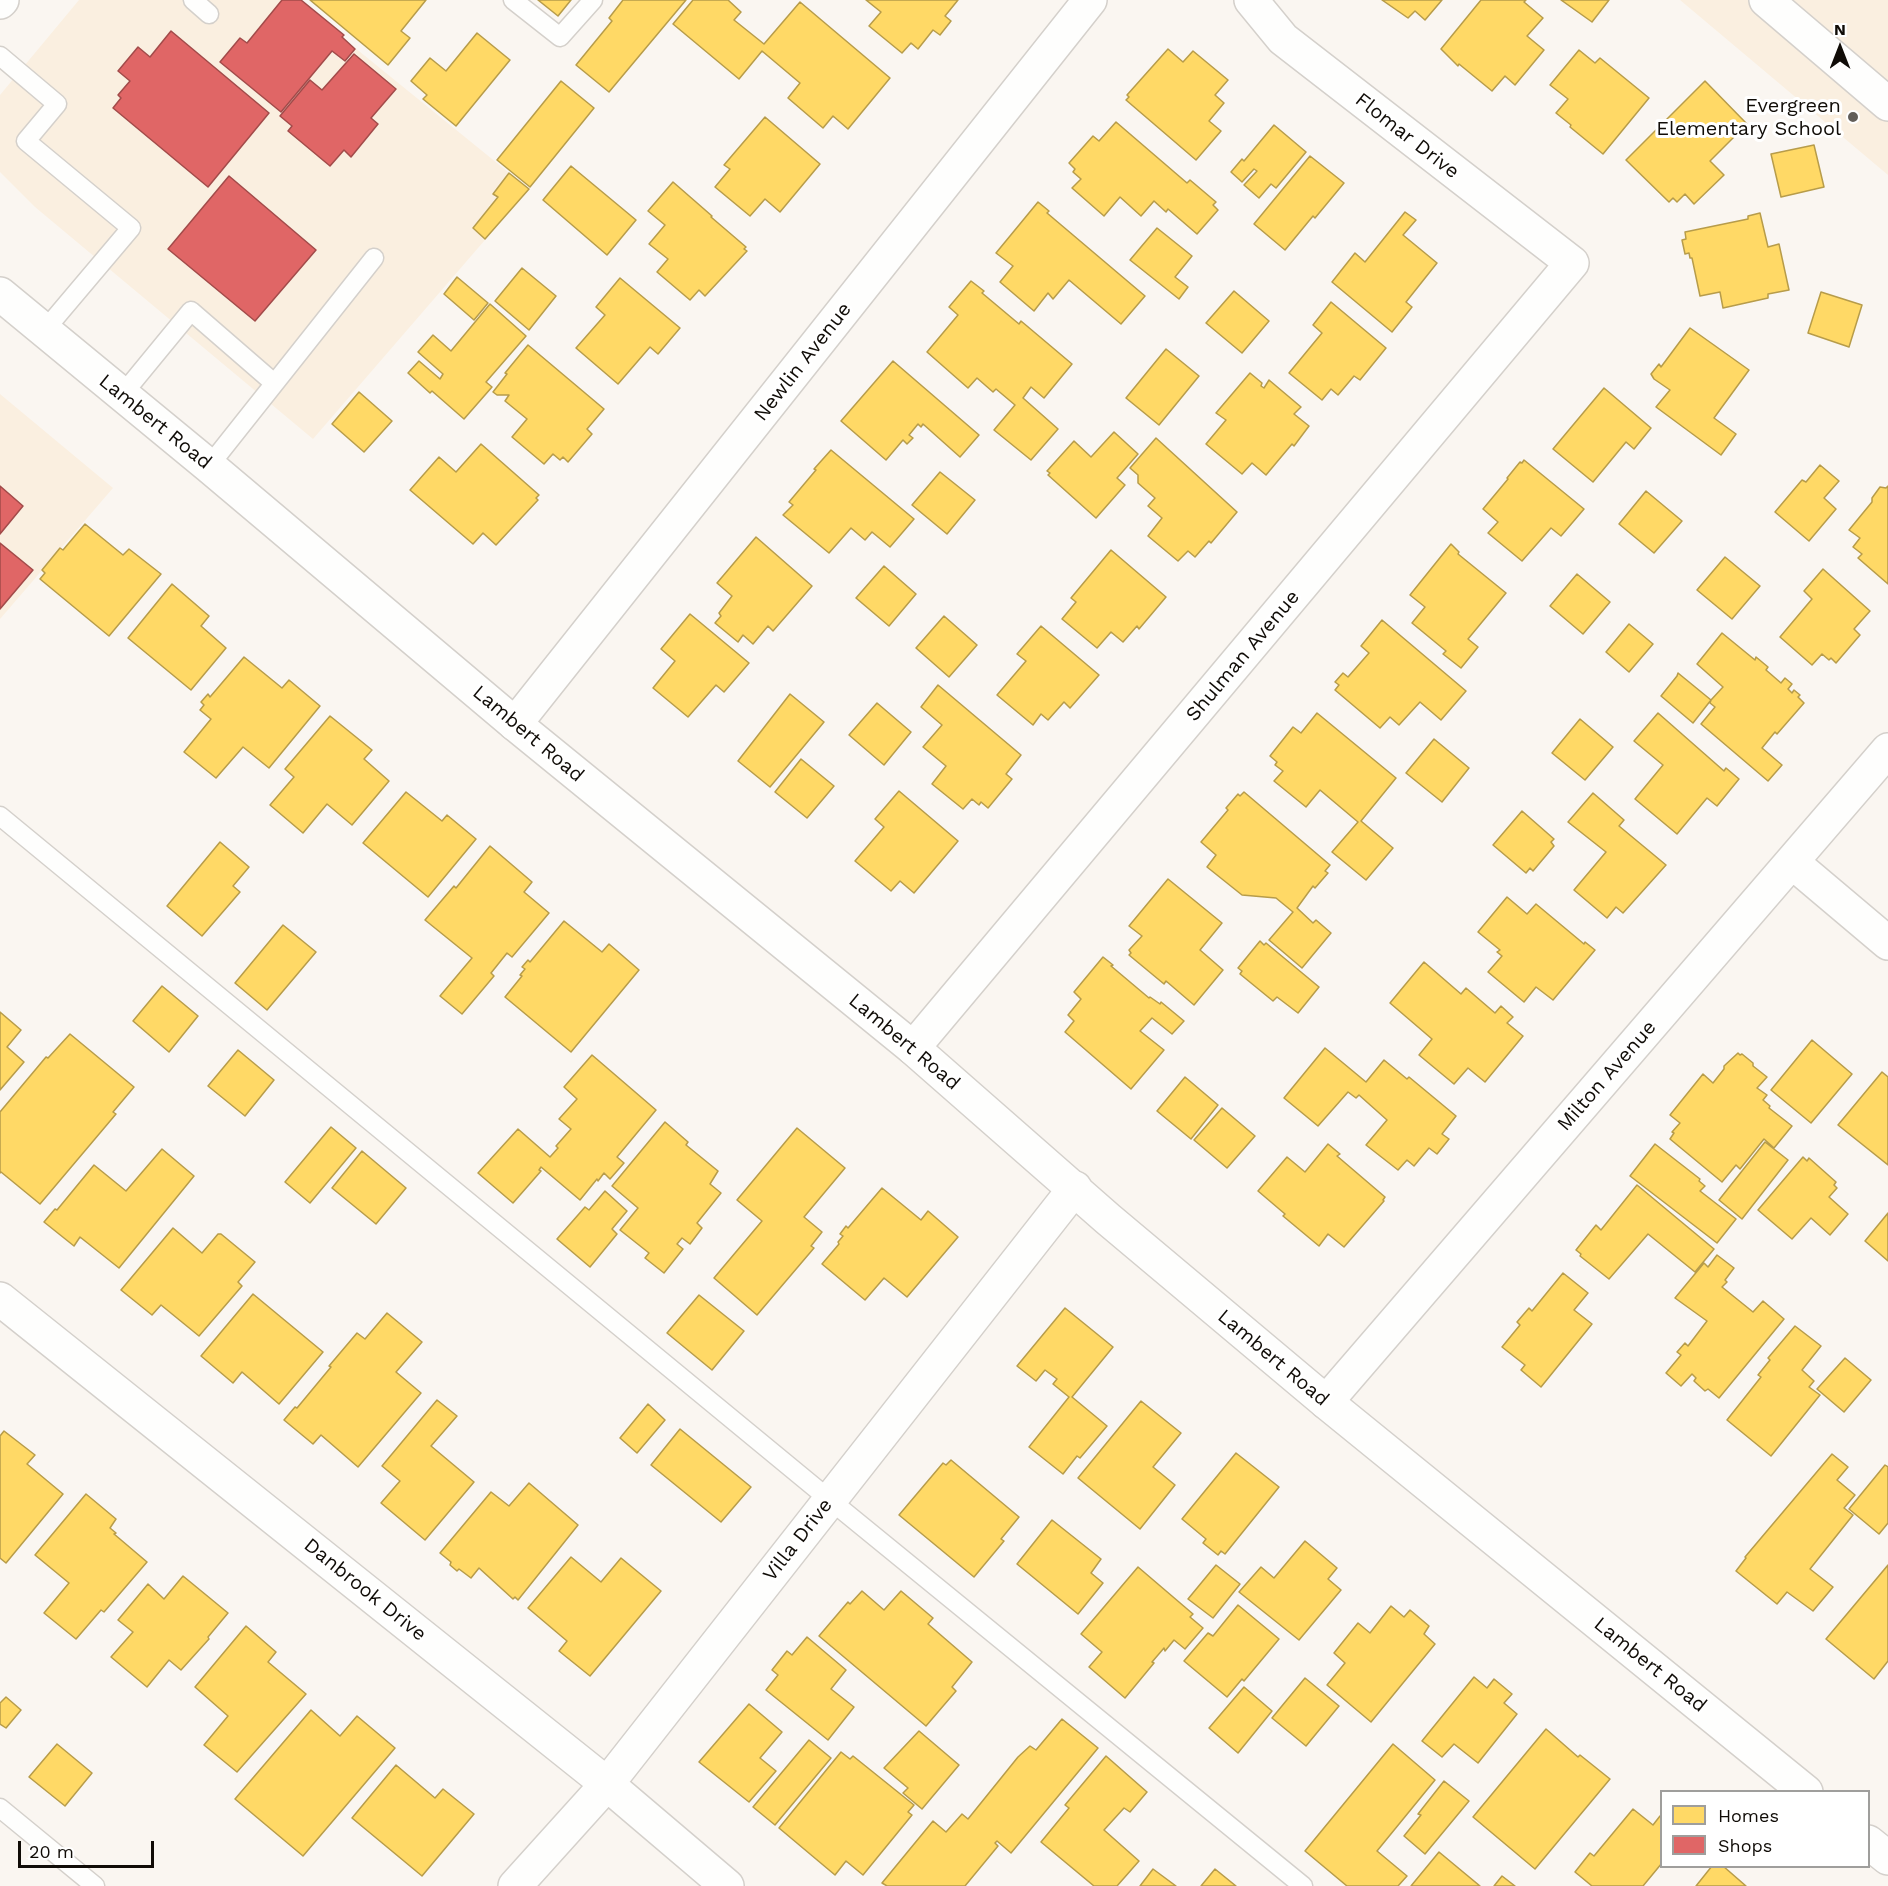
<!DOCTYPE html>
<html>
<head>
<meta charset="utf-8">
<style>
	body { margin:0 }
	#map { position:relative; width:1888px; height:1886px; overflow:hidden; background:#faf6f1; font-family:"Work Sans",sans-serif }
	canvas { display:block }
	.legend { position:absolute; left:1660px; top:1790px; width:210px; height:78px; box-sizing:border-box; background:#fff; border:2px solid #9f9e9c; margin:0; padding:8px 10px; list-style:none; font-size:18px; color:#100c07 }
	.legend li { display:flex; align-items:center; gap:12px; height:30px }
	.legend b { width:30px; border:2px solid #9f9e9c }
	.north { position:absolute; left:1810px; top:18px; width:60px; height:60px; -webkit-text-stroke:4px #fff; paint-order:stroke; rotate:0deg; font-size:16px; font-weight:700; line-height:24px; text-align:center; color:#100c07 }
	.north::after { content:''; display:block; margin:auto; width:21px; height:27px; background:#100c07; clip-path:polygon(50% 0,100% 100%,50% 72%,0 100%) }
	.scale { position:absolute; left:18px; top:1841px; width:136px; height:27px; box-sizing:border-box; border:3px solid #100c07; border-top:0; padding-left:8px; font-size:18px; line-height:21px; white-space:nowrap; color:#100c07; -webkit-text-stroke:4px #fff; paint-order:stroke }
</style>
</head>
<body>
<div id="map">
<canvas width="1888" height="1886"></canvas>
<ul class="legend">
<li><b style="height:16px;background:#ffd966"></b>Homes</li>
<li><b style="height:16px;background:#e06666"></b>Shops</li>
</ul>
<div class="north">N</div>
<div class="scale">20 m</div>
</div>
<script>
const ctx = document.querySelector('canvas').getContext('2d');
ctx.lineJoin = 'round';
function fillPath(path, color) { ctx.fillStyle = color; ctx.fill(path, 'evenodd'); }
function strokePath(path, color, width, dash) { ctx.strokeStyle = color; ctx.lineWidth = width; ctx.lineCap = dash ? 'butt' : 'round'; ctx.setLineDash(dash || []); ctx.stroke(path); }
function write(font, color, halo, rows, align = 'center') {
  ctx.font = font + ' "Work Sans",sans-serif'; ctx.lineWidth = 6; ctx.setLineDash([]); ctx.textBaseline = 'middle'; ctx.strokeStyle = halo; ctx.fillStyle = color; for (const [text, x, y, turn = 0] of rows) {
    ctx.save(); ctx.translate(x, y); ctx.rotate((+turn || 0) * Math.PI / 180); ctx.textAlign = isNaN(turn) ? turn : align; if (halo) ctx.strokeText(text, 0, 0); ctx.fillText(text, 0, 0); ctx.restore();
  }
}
fillPath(new Path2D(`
	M79,0H296L529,189L313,439L35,207L0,172V95Z
	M1680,0H1888V175L1749,58Z
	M0,394L113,488L0,619Z`), '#faefe0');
const homes = new Path2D(`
	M310,0H426L401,31L410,38L388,65Z
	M538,0H571L558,16Z
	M623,0H686L609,92L576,65L612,21L609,18Z
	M693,0H728L741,12L734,20L764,44L800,2L890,78L848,129L833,116L823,128L788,98L800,83L762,51L739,79L673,24Z
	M866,0H958L945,16L951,21L940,35L933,30L918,49L911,43L902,53L869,26L881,12Z
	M1382,0H1442L1425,20L1415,11L1408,18Z
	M1481,0H1526L1524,2L1543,18L1527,36L1544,50L1515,85L1505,76L1492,91L1459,64L1458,66L1441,49Z
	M1561,0H1609L1592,22Z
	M477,33L510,60L456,126L423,99L427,95L411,81L430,58L446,71Z
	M1168,49L1183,62L1193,51L1228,80L1215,95L1224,103L1209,121L1221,131L1196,160L1126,100L1129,97L1127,95Z
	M1579,50L1595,63L1600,58L1649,98L1603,154L1570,127L1571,125L1556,113L1568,99L1550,85Z
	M561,81L594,108L530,187L497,160Z
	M1705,81L1747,124L1710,161L1724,175L1694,204L1685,194L1677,202L1673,198L1669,202L1626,160Z
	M765,117L820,164L780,212L765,199L750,216L715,187L730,169L724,165Z
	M1116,122L1187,183L1190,180L1216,202L1213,205L1218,210L1197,234L1168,209L1166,212L1154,201L1141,216L1120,197L1104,216L1072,188L1081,179L1073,172L1075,169L1069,163L1093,136L1099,141Z
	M1274,125L1306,152L1276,188L1271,184L1259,198L1244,185L1257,171L1254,169L1242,182L1231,172L1242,159L1244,161Z
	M1814,145L1824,187L1781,197L1771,154Z
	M1310,156L1344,183L1315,218L1313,216L1285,250L1254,224Z
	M571,166L636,220L607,255L543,200Z
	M509,173L529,189L485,239L473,228L498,197L493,194Z
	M673,182L712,216L711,217L746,247L744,249L747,251L705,296L699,290L690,300L657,272L668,259L649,244L665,225L648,211Z
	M1038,202L1049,211L1047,213L1145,296L1121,324L1069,280L1053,299L1048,293L1034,311L1000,282L1013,266L996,253Z
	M1405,212L1416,220L1403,235L1437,263L1406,302L1412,307L1392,332L1332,282L1355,253L1365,262Z
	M1760,213L1768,247L1779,244L1789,290L1768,294V298L1723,308L1720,292L1700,296L1692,258H1690L1689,253L1685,254L1682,240L1686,239L1685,232L1748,219V216Z
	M1157,228L1192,256L1175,277L1188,287L1179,299L1130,260Z
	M522,268L556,296L529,330L495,301Z
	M457,277L488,303L474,320L444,294Z
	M620,278L680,328L658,354L650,347L618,384L576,348L605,315L596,307Z
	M971,281L984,291L982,293L1019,324L1021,321L1072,364L1044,398L1031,387L1023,398L1058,429L1031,460L994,430L1015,405L996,389L993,392L977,378L968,388L927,352L958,315L949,307Z
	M1234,291L1269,321L1242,353L1206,323Z
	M1821,292L1862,305L1849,347L1808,333Z
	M1331,302L1386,348L1360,380L1354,376L1338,395L1331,389L1322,400L1289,373L1322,333L1313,325Z
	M490,304L526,336L486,382L492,387L464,419L432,391L430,393L408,373L419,361L440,379L443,374L418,352L433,335L451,351Z
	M1690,328L1749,370L1714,418L1736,434L1721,455L1656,407L1670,390L1654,379L1651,374L1659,364L1661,367Z
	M528,345L604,409L587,429L592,434L568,462L563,457L560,460L553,454L544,464L512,437L527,419L505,401L509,395H497L493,392L507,374L505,373Z
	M1166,349L1199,376L1159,425L1126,398Z
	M893,361L979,435L960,457L923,424L921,427L918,424L909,435L913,438L907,444L903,440L886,460L841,421Z
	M1250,373L1262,383L1261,386L1264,388L1269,380L1301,407L1294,414L1309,426L1294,446L1292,444L1266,475L1252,463L1242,474L1206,444L1226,420L1216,413Z
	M1604,388L1651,428L1634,449L1626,442L1593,482L1553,449Z
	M359,392L392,421L364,452L332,424Z
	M1114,432L1138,454L1117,478L1125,485L1096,518L1048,475L1050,473L1047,471L1074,441L1091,457Z
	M1156,438L1237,512L1211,543L1209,541L1195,557L1188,551L1178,561L1148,536L1162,518L1148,506L1155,498L1138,483V475L1130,468Z
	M481,444L539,495L536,498L538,500L496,545L483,533L473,544L410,490L439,457L456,472Z
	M831,450L914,519L890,547L872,532L865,540L851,528L829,553L783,515L793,505L789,502L816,470L814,469Z
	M1524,460L1584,509L1561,536L1551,528L1522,561L1488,533L1498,522L1483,509L1508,479L1507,478L1520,462L1522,463Z
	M1820,465L1839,481L1824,498L1836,509L1809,541L1775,512L1802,480L1806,482Z
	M940,472L975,500L947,534L912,505Z
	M1888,486V584L1858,558L1862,554L1853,547L1860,538L1849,530L1872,502V498L1880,487L1886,488Z
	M1646,491L1682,521L1654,553L1619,524Z
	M85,524L123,555L129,549L161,574L109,636L40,579L45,573L42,570L60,548L63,550Z
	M756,537L812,586L773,631L768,626L753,644L743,635L738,642L715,623L721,616L719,613L732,596L717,583Z
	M1451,544L1459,552L1458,554L1506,593L1468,639L1478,647L1461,668L1443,654L1446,651L1412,623L1425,607L1410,595Z
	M1111,550L1166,597L1139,629L1137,626L1123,642L1111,632L1097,648L1062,619L1076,602L1071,598Z
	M1725,557L1760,586L1732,619L1697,590Z
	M884,566L916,594L889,626L856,598Z
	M1823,569L1870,611L1854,629L1860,635L1836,663L1831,658L1829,660L1822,654L1812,665L1780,637L1812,599L1804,591Z
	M1577,574L1610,602L1583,634L1550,606Z
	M172,584L209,616L201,626L226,648L191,690L128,638Z
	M690,614L749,663L724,692L716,685L688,717L653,688L675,661L661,649Z
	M944,616L977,645L949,677L916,648Z
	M1382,620L1466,691L1441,720L1420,702L1399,725L1390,717L1380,728L1335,690L1339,685L1335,682L1343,673L1348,677L1369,653L1361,646Z
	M1629,624L1653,644L1629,672L1606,652Z
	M1041,626L1099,675L1070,708L1064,702L1048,720L1041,714L1033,725L997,695L1026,661L1017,654Z
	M1722,633L1755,660L1756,657L1768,667L1766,670L1781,683L1785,678L1792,684L1788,689L1792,693L1794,690L1800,695L1798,697L1804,703L1777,734L1775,732L1762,748L1782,765L1768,781L1701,724L1715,707L1710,703L1711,700L1723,687L1697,664Z
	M244,657L282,688L289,680L320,706L269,768L243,747L216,778L184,752L211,719L200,710L204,705L201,702L208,694L210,697Z
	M1678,673L1711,700L1693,723L1661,696L1677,676Z
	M938,685L1021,755L1006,774L1012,779L988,808L981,802L979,805L972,799L963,809L932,784L946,766L923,747L942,725L921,707Z
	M790,694L824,722L770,787L738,761Z
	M877,703L911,732L884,765L849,735Z
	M1317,713L1396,778L1361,821L1393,848L1366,880L1332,852L1358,822L1320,790L1306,807L1274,781L1283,771L1275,765L1277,762L1270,756L1293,727L1301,733Z
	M1658,713L1724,771L1726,768L1739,779L1717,806L1707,798L1677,834L1635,799L1663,765L1634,741Z
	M330,716L372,750L364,759L389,781L352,825L327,804L303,833L270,805L294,777L285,769Z
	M1580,719L1613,747L1585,780L1552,753Z
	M1434,739L1469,768L1442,802L1406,773Z
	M801,759L834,786L807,818L775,792Z
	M899,791L958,841L914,893L900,881L891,891L855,861L884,827L875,819Z
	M406,792L442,821L447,815L476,839L428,897L363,843Z
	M1244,792L1330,865L1325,871L1328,873L1315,888L1313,886L1297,908L1313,923L1316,920L1331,933L1302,968L1269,940L1293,912L1276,898L1242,895L1207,867L1216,855L1201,842L1228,810L1226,808L1238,794L1240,796Z
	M1593,793L1624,820L1619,826L1666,865L1623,913L1616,907L1607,918L1574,890L1606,852L1568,822Z
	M1522,811L1554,839L1551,842L1554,846L1533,871L1530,868L1526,873L1493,845Z
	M220,842L249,867L233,886L240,892L202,936L167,906Z
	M490,846L532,882L524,892L549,913L512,957L507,953L491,973L494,976L462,1014L440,996L472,958L425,920L454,886L456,888Z
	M1168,879L1222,923L1200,950L1223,970L1194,1005L1166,981L1164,984L1129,955L1131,953L1129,950L1142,936L1129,926Z
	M1507,897L1527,914L1536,904L1584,944L1585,942L1595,950L1553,1000L1536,987L1524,1002L1488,972L1502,956L1497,952L1500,950L1478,932Z
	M564,921L602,952L609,944L639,970L571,1052L505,997L522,976L520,975L525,969L522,967L528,960L530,962Z
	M283,925L316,952L267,1010L235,983Z
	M1260,941L1264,945L1266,943L1319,987L1298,1013L1277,997L1273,1001L1240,974L1242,971L1238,968Z
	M1103,957L1113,965L1111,966L1149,998L1150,997L1160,1004L1161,1002L1184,1021L1172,1034L1152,1018L1140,1031L1164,1050L1131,1089L1065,1032L1074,1021L1068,1015L1081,999L1074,992Z
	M1424,962L1461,994L1466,988L1495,1013L1501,1006L1513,1017L1507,1023L1523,1036L1485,1082L1468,1068L1454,1084L1419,1055L1432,1039L1390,1003Z
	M162,986L198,1016L169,1052L133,1021Z
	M0,1012L21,1030L7,1047L24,1062L0,1090Z
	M70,1034L134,1087L113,1112L116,1114L40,1204L1,1172L0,1173V1112L46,1057L48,1058Z
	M1812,1040L1852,1074L1811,1123L1771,1090Z
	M1325,1048L1366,1082L1384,1060L1407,1079L1409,1077L1456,1116L1442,1134L1449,1139L1437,1154L1429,1148L1414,1166L1407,1160L1398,1170L1366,1145L1387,1120L1359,1095L1356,1098L1348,1092L1318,1126L1284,1098Z
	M238,1050L274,1080L245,1116L208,1086Z
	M1738,1053L1740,1055L1742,1054L1753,1063V1066L1767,1077L1757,1088L1767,1095L1763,1100L1770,1106L1769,1108L1792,1126L1774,1148L1764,1139L1740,1169L1736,1165L1722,1182L1670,1139L1674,1133L1672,1132L1680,1123L1670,1115L1703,1074L1713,1083L1724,1069V1066Z
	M592,1055L656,1110L617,1157L624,1163L610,1179L604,1173L598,1181L597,1179L580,1200L541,1167L539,1170L541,1171L513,1203L478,1173L518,1129L550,1157L558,1148L556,1146L571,1129L559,1119L577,1099L564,1087Z
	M1882,1072L1888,1077V1165L1838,1125Z
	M1185,1077L1218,1105L1191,1139L1157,1111Z
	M1222,1108L1255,1136L1227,1168L1194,1140Z
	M665,1122L688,1142L686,1145L718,1171L710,1184L721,1193L697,1223L702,1228L690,1244L682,1238L677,1244L683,1249L664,1273L645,1258L649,1253L620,1230L638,1208L612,1186Z
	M331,1127L356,1148L310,1203L285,1182Z
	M797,1128L845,1168L804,1217L822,1232L811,1246L814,1248L757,1315L714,1278L762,1221L737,1200Z
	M1765,1142L1788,1160L1742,1219L1719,1200Z
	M1328,1144L1340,1154L1337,1156L1385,1197L1383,1200L1384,1201L1344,1247L1328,1234L1319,1246L1283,1216L1285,1214L1258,1191L1287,1157L1305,1172Z
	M1655,1144L1700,1179L1699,1181L1705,1186L1700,1191L1736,1219L1717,1243L1630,1176Z
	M162,1149L194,1176L119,1268L80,1237L74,1246L44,1222L55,1209L57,1210L94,1165L126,1191Z
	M362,1151L406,1188L376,1224L332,1188Z
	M1803,1157L1807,1161L1809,1158L1836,1182L1834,1185L1837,1188L1829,1197L1848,1214L1830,1235L1811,1218L1792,1239L1758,1210Z
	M1637,1185L1714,1249L1695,1272L1648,1234L1609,1279L1580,1256L1581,1254L1576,1250L1596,1225L1601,1230Z
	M882,1188L921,1220L928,1211L958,1237L907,1297L884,1278L865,1300L822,1264L839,1244L838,1242L843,1236L840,1234L846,1226L848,1228Z
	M605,1191L627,1211L612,1229L617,1234L590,1267L557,1239L585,1207L589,1210Z
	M1888,1213V1261L1865,1241Z
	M173,1228L202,1253L218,1234H221L255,1262L238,1282L242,1286L199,1336L161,1305L152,1315L121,1290Z
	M1717,1255L1734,1268L1725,1280L1727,1282L1722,1287L1753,1312L1763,1301L1784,1319L1719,1398L1708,1389L1705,1391L1694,1381L1696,1378L1692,1374L1681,1386L1666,1373L1681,1355L1677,1352L1685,1343L1688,1346L1707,1321L1675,1298L1704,1263L1708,1267Z
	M1563,1273L1588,1293L1574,1310L1592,1324L1541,1387L1521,1370L1525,1365L1502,1347L1520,1325L1517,1322L1529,1308L1532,1311Z
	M253,1294L323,1352L279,1404L242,1372L233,1383L201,1356Z
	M699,1295L744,1331L712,1370L667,1333Z
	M1065,1308L1113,1347L1072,1397L1107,1426L1080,1458L1077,1456L1063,1474L1029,1447L1069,1397L1053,1384L1057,1379L1045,1370L1036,1381L1017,1366Z
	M387,1313L422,1342L396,1372L421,1393L358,1467L321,1435L313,1444L284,1420L295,1407L297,1408L331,1367L329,1366L357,1333L365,1339Z
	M1795,1326L1821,1346L1802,1370L1814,1381L1809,1387L1820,1395L1771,1456L1727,1420L1761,1377L1758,1375L1770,1360L1768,1358Z
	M1845,1358L1871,1380L1844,1412L1817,1389Z
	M437,1400L457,1416L431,1446L474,1482L425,1540L381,1503L400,1481L382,1466Z
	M1141,1401L1181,1433L1153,1467L1175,1485L1140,1529L1078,1478Z
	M648,1404L665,1420L637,1453L620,1438Z
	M680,1429L751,1487L721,1522L651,1465Z
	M4,1431L35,1455L27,1464L63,1494L6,1563L0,1558V1436Z
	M1236,1453L1279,1487L1225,1554L1221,1551L1218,1555L1203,1543L1206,1539L1182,1519Z
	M1832,1454L1848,1467L1837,1480L1855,1495L1844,1508L1853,1515L1810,1569L1833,1587L1813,1611L1787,1592L1777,1604L1736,1571L1746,1558L1745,1557Z
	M951,1460L1019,1517L1001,1539L1004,1541L974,1577L899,1515L943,1463L946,1465Z
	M1885,1465L1888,1467V1523L1879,1534L1849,1509Z
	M529,1483L578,1525L518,1600L515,1597L513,1599L479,1568L471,1578L459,1569L457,1571L450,1565L451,1562L440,1553L491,1492L509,1506Z
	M86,1494L116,1519L110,1528L116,1533L114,1534L147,1562L104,1612L101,1610L76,1639L44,1613L69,1583L35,1555Z
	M1052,1520L1101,1559L1091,1573L1103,1583L1078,1614L1017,1564Z
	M1305,1541L1337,1568L1328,1579L1341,1590L1299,1640L1239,1592L1261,1567L1274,1578Z
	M571,1557L601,1582L621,1558L661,1591L590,1676L559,1651L567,1641L528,1608Z
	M1216,1565L1240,1584L1213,1618L1188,1599Z
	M1888,1565V1661L1874,1679L1826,1639Z
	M1138,1567L1193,1614L1190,1617L1203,1628L1185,1649L1174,1640L1165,1651L1164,1648L1152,1662L1154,1663L1125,1698L1089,1667L1102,1652L1081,1634Z
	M183,1576L228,1613L208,1637L209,1639L181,1670L169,1660L147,1687L111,1657L133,1632L118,1620L148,1584L164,1599Z
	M862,1591L884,1610L901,1591L933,1618L928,1624L972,1662L952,1687L956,1691L926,1726L819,1636L848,1602L850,1604Z
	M1238,1605L1279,1639L1244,1681L1242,1679L1227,1697L1184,1661L1208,1633L1213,1636Z
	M1391,1606L1404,1617L1410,1610L1429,1626L1424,1634L1435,1644L1371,1722L1327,1685L1345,1663L1334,1653L1358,1623L1370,1633Z
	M246,1626L276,1652L268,1662L306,1694L237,1772L204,1745L228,1716L195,1687Z
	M807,1637L846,1670L831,1689L854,1707L828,1740L766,1690L778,1675L772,1670L787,1651L792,1655Z
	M1474,1677L1487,1688L1494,1679L1512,1694L1504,1703L1517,1714L1478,1763L1454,1744L1442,1757L1422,1741Z
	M1305,1678L1339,1706L1306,1746L1272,1718Z
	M1244,1687L1272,1711L1238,1753L1209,1728Z
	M6,1697L21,1710L6,1728L0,1724V1703Z
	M749,1704L782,1732L760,1758L776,1771L749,1802L699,1762Z
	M311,1710L340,1736L357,1716L395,1748L303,1856L235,1799Z
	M1062,1719L1098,1748L1011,1853L997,1841L995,1843L998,1846L965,1886H887L882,1883L933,1821L946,1832L962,1814L968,1819L1018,1757L1030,1746L1036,1750Z
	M1546,1729L1578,1757L1580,1755L1610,1779L1535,1869L1473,1817Z
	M919,1731L959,1765L922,1809L903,1793L908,1788L884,1768Z
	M809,1740L831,1758L775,1825L753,1807Z
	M57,1744L92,1773L65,1806L29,1777Z
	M1393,1744L1435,1780L1377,1851L1407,1876L1398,1886H1347L1305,1851Z
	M841,1752L850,1759L853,1756L914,1805L908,1812L912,1815L863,1875L846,1861L835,1875L779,1828Z
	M1106,1756L1147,1792L1130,1812L1124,1808L1104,1830L1139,1861L1117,1886H1094L1041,1842L1069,1808L1065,1805Z
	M396,1765L435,1798L443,1789L474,1814L422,1876L352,1818Z
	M1444,1781L1469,1801L1425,1854L1404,1836L1421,1815L1418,1814Z
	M1633,1809L1653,1825L1660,1816L1662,1817V1863L1643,1886H1592L1575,1872L1590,1853L1594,1856Z
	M1439,1852L1480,1886H1411Z
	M1712,1866H1723L1746,1886H1696Z
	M1153,1869L1176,1886H1140Z
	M1215,1869L1236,1886H1201Z
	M1502,1876L1515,1886H1494Z`);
fillPath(homes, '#ffd966');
strokePath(homes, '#b79c4a', 1.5);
const shops = new Path2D(`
	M282,0H301L344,35L342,37L355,49L345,61L332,51L281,112L220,62L240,38L247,43Z
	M171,31L269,113L208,187L113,108L121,98L118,95L130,81L118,71L138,47L150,57Z
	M354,54L396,89L371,118L378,124L351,157L344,150L330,166L288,131L292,126L280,116L310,80L322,90Z
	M229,176L316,250L255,321L168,249Z
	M0,486L23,506L0,534Z
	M0,543L33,570L0,609Z`);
fillPath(shops, '#e06666');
strokePath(shops, '#a24b4a', 1.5);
const service = new Path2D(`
	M193,0L209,14
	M513,0L560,37L593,0
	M0,56L57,104L26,141L131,228L44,331
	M122,395L191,311L274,383
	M209,466L374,258
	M0,816L830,1500L1303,1886
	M0,1808L95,1886`);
const minor = new Path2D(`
	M1766,0L1888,104
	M515,724L1090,0
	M1792,862L1888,943
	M913,1048L1572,263L1283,39L1251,0
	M0,1299L607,1784L727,1886
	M1326,1402L1888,750
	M515,1886L607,1784L1075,1188`);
const secondary = new Path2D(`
	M0,2L2,0
	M0,294L209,466L515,724L913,1048L1108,1219L1326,1402L1806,1792
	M1868,1842L1888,1858`);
strokePath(service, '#d4d0cb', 21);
strokePath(minor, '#d4d0cb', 36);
strokePath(secondary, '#d4d0cb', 36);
strokePath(service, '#fefefd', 18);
strokePath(minor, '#fefefd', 33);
strokePath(secondary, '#fefefd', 33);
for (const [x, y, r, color] of [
	[1853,117,6,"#625e59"]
]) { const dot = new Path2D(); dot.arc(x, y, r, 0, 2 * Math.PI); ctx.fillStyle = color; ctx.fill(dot); strokePath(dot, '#fff', 2); }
write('20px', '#100c07', '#fff', [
	["Evergreen",1841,106],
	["Elementary School",1841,129]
], 'right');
write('20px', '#100c07', '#fff', [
	["Flomar Drive",1407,136,38],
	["Newlin Avenue",803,362,-52],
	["Lambert Road",155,422,39],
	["Shulman Avenue",1243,656,-50],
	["Lambert Road",528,734,40],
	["Lambert Road",904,1042,40],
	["Milton Avenue",1607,1076,-49],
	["Lambert Road",1273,1358,40],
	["Villa Drive",798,1540,-52],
	["Danbrook Drive",365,1590,39],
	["Lambert Road",1650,1665,39]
]);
</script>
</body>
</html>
